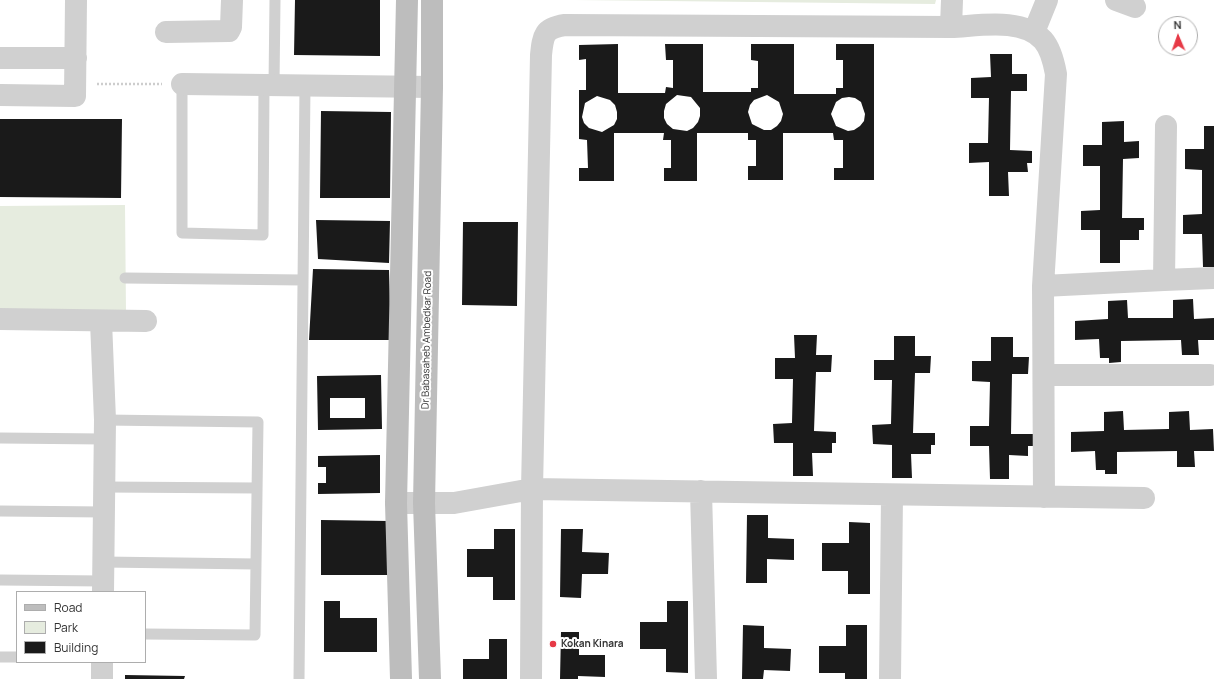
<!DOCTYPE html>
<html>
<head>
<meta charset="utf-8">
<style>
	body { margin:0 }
	#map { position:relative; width:1214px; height:679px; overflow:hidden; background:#fff; font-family:Manrope,sans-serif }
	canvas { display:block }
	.legend { position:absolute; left:16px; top:591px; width:130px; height:72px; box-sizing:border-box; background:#fff; border:1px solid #adadad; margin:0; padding:5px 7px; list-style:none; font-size:12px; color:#333 }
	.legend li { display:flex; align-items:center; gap:8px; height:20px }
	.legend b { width:20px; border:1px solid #adadad }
	.north { position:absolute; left:1158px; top:16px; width:40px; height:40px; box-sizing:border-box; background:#fff; border:1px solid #adadad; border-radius:50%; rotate:358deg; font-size:11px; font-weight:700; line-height:16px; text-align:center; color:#333 }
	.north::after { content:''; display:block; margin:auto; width:14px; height:18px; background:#e63946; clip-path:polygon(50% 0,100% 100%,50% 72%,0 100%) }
</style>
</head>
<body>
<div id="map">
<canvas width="1214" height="679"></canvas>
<ul class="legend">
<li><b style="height:5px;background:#bdbdbd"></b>Road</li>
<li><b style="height:11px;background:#e6ecdf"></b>Park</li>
<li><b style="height:11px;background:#1a1a1a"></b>Building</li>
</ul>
<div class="north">N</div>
</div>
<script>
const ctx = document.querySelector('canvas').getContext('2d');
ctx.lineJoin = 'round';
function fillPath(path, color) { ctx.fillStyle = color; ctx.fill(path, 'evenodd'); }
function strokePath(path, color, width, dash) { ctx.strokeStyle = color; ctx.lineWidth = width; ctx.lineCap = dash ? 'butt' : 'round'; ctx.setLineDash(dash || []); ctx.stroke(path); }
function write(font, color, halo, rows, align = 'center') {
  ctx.font = font + ' Manrope,sans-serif'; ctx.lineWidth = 4; ctx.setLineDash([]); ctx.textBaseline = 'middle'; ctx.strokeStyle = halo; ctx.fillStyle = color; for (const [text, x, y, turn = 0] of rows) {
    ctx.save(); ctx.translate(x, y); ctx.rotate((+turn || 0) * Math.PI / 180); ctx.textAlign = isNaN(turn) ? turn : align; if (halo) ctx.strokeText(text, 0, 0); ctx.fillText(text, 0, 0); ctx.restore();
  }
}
fillPath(new Path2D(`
	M574,0H936L935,4Z
	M125,205L126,313L0,314V206Z`), '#e6ecdf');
fillPath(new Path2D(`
	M295,0H380V56L294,55Z
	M618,44V93H665L666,87L673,88V60H666L665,44H703V92H751V88H758V61L751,60V44H794V94H836V88H843V60H836V44H874V180H834V168H843V140H834L833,133H783V180H748V166H756V140H748V133H697V181H664V168H671V140H663L664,133H614V181H579V168H588L587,140L579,139V90H586V59L579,60V45ZM677,95L691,97L700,108V116L698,122L693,128L687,131L673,129L667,124L664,118V111L666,104ZM767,95L779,102L783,114L781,121L777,126L771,130H764L752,124L748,112L750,105L754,100ZM597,96L610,100L615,105L617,112V119L614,125L602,132L589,128L584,123L582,117L585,103ZM849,97L855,98L861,102L865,114L864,121L860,126L854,130L848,131L836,126L831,114L836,102L842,98Z
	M990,54H1012V74H1027V91H1011L1010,150L1032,151V163H1027L1028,172H1008L1009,196H989V162L969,163V143H988L989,98H971V78L991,77Z
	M321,111L391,112L390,198H320Z
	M0,119H122L121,198L0,197Z
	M1124,121V142L1139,141V158L1123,159L1122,218H1144V230H1139V240H1120V263H1100V230H1081V211L1100,210V166H1083V145H1102V122Z
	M1204,126H1214V267H1203L1202,234H1183V215L1202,214V170L1185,169V149H1204Z
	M316,220L390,221L389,263L318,259Z
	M463,222H518L517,306L462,305Z
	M313,269L389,270L391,340H309Z
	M1193,299L1194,319L1214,318V340H1198L1199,355H1182L1181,340L1121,341V362L1109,363V358H1100L1099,339L1075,340V321L1108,319V301L1127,300L1128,318H1173V300Z
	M794,335H817L816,355H832L831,372H816L814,431L836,432V443H832V453H812L813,476H793V443H774L773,424L792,423L793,379H775V358H795Z
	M894,336H915V356H931L930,373H915L913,433H935V445H931V454H911L912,478H892V445L873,444L872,425L891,424L892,380H874V360H894Z
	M991,337H1013V357H1029L1028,374H1012L1011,434H1033V446H1028V456L1009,455V479H990L989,446H970V426H989L990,382L972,381V361H991Z
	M381,375L382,429L318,430L317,376ZM330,398H365V418H330Z
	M1123,411L1124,430L1169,429V412L1189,411L1190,430L1213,429L1214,451H1194L1195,467H1177V451L1117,452V474H1105V470H1096L1095,451L1071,452V432L1104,431V412Z
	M380,455V493L318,494V483H326V467H318V456Z
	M747,515H768V538L794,539V560L767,559V583H746Z
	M321,520L389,521L388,575H321Z
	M849,522L870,523V594H848V571H822V543H849Z
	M494,529H515V600H493V577H467V549H494Z
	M561,529H583L582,552L609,553L608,574H582L581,598L560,597Z
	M324,601H340V618H377V652H324Z
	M667,601H688V673L666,672V649H640V622H667Z
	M743,625L764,626V648L791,649L790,671L764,670L763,679H742Z
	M846,625H867V679H845V673H819V646H846Z
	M561,632H579V655H605V677L578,676V679H560Z
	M489,639H507V679H463V659H489Z
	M125,675L185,676L184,679H125Z`), '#1a1a1a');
strokePath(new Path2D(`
	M97,84H162`), '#cdcdcd', 2.5, [2, 2]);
strokePath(new Path2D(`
	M182,84V233L263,235L264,85
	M274,85L275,0
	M125,278L303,280
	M105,420L258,422L255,635L145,634
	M0,438L104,439
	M104,487L257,488
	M0,511L104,512
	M103,562L256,564
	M0,580L103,581
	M0,657H17
	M299,679L305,86`), '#d0d0d0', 11);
strokePath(new Path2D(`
	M1116,0L1135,7
	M951,27L952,0
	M166,32L229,31L231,27L232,0
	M1034,32L1047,0
	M0,58H76
	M182,84L432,87
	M0,95L75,96L76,0
	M1164,280L1214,278
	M1043,286L1164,280L1166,126
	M0,319L146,321
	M101,321L105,420L103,592
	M1044,375H1210
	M701,491L706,679
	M396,503H454L532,489L1144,498
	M102,679V662
	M531,679L532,489L541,55C543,35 544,28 565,25L951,27C978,26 1022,17 1043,40C1050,48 1054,63 1056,74L1043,286L1044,497
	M890,679L892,495`), '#d0d0d0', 22);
strokePath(new Path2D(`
	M401,679L396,503L407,0
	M430,679L424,503L432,87V0`), '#bdbdbd', 22);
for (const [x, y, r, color] of [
	[553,644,4,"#e63946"]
]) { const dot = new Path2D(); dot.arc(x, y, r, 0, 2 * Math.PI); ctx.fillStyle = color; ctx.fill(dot); strokePath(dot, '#fff', 1.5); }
write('10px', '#333', '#fff', [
	["Dr Babasaheb Ambedkar Road",427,340,-89]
]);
write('bold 10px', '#333', '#fff', [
	["Kokan Kinara",561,644]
], 'left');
</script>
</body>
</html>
